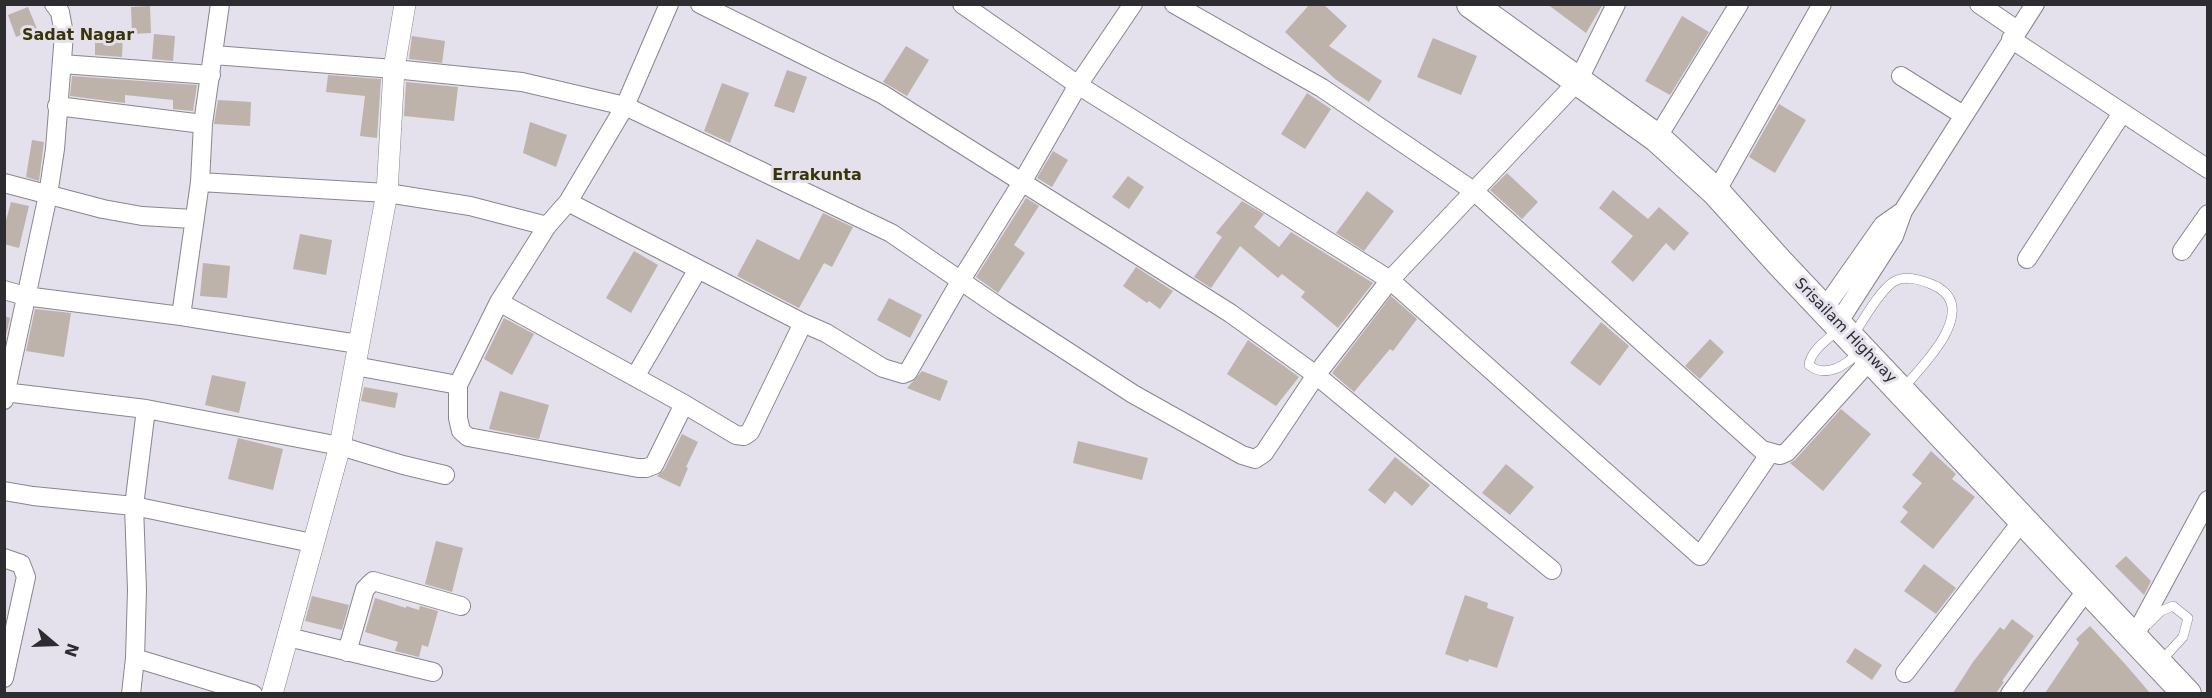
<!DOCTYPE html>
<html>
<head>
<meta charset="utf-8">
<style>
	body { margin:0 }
	#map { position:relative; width:2212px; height:698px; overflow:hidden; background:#e4e0ec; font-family:"DejaVu Sans",sans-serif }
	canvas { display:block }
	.frame { position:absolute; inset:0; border:6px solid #2d2c30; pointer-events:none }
	.north { position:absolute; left:24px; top:614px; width:60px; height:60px; -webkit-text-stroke:4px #e4e0ec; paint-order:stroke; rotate:109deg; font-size:16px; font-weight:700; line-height:24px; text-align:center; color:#2d2c30 }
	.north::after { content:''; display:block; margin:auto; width:21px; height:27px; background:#2d2c30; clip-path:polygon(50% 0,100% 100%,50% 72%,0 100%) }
</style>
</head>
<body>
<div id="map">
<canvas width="2212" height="698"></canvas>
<div class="frame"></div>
<div class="north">N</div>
</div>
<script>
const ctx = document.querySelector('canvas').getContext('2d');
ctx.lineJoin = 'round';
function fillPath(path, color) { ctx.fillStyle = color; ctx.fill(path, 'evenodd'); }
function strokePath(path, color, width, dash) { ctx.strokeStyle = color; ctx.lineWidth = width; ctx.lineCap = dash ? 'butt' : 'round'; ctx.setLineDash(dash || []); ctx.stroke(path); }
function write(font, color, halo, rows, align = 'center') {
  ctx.font = font + ' "DejaVu Sans",sans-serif'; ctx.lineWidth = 6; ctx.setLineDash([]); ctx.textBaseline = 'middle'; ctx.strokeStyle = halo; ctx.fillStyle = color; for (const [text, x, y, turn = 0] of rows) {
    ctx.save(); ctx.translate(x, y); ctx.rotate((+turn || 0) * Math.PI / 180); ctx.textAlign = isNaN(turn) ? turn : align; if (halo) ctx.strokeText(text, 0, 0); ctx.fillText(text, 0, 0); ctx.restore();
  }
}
fillPath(new Path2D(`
	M1310,4H1323L1347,26L1329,46L1382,81L1369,102L1335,79L1285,32Z
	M1547,4H1603L1586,33Z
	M150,6L151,33L132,34L131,7Z
	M28,7L37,29L16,37L8,15Z
	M1682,16L1709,32L1670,95L1645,81Z
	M154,34L175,36L173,61L152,59Z
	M95,35H123L122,57L95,55Z
	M412,36L445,41L442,63L409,59Z
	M1433,38L1477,56L1461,95L1417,77Z
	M906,46L929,60L907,96L883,82Z
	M787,70L807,77L794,113L774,106Z
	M328,75L381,79L377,138L360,136L365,96L326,92Z
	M72,76L197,85L193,111L173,109V100L125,95V103L70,96Z
	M406,82L458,87L454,121L404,116Z
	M722,83L749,93L730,143L704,131Z
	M1307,93L1331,109L1305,149L1281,134Z
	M218,100L251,102L250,126L214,124Z
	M1779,104L1806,120L1775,173L1749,157Z
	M530,122L567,135L556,167L523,153Z
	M32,140L44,142L39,181L26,177Z
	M1053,151L1068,160L1052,187L1037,178Z
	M1507,173L1538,202L1522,219L1490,190Z
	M1128,176L1144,187L1129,209L1112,197Z
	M1613,190L1648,219L1659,207L1689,233L1674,251L1666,243L1633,282L1611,262L1633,236L1599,208Z
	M1367,191L1394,211L1364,251L1336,233Z
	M1026,198L1039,206L1014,245L1025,253L998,293L976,277Z
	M1242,201L1264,214L1254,227L1279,247L1291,232L1373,283L1338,328L1301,297L1305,292L1282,274L1278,278L1240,246L1211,288L1194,277L1222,237L1216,233Z
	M11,202L29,206L19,248L4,244V228Z
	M823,213L853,227L832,267L824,263L799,308L737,276L757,239L799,260Z
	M300,234L332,240L326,275L293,269Z
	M634,251L658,265L631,313L606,298Z
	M203,263L230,266L227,298L200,296Z
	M1136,267L1173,291L1160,309L1149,301L1147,303L1123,286Z
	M1391,296L1417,319L1393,351L1390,349L1354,392L1332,373Z
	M889,298L922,315L910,338L877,320Z
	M35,309L71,313L64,357L26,351Z
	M4,316L10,318L4,344Z
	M504,318L534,334L512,375L484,359Z
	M1601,322L1629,346L1600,386L1570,363Z
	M1710,339L1724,352L1700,379L1685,366Z
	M1248,340L1299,377L1276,406L1227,374Z
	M922,371L948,381L940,401L907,388Z
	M212,375L246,382L239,413L205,405Z
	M364,387L398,393L395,408L361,401Z
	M500,391L549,405L539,439L489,429Z
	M1841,409L1871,434L1823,491L1790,463L1795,460Z
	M682,434L698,442L686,467L688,468L680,487L657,476L664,470Z
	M238,438L283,449L273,490L228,479Z
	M1078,441L1148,458L1142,480L1073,463Z
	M1931,451L1956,474L1952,479L1975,497L1933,549L1900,522L1908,512L1902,507L1922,483L1912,475Z
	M1395,457L1430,485L1412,506L1395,491L1385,504L1368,490Z
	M1506,464L1534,487L1510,515L1482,493Z
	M436,541L463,548L452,592L425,584Z
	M2126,556L2151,581L2144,595L2115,566Z
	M1924,564L1956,588L1936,614L1904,591Z
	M1465,595L1488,603L1487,608L1514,617L1497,668L1469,659L1468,662L1445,654Z
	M312,596L349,605L342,630L305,621Z
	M375,598L406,608V606L419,610L420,606L438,611L428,647L422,645L419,657L395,651L398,642L365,632Z
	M2012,619L2034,636L2002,681L2004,682L1996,693H1953L1973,662L2000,627L2004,630Z
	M2090,626L2126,665L2150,693H2045L2079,643L2076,639Z
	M1855,648L1882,665L1872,680L1846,662Z`), '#bdb3aa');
const service = new Path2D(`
	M1838,330C1827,340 1811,350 1809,365C1826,379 1845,365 1859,353
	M1853,336C1862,322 1881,288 1895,281C1907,275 1920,280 1931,284C1984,305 1924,365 1903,388
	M2148,624L2161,611L2173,606L2188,618L2183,637L2161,661`);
const minor = new Path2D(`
	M700,4L882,94L1230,313L1316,375L1552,570
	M962,4L1078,85L1390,280L1700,556L1770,453
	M1174,4L1322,88L1475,192L1762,450L1780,455L1787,452L1872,358
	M1979,4L2017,30
	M2011,39L2208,169
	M214,55L394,69L522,82L625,106L891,233L1002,309L1133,394L1242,455L1255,459L1264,453L1316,375L1390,280L1578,81L1616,4
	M62,64L211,75
	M1901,76L1963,115
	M57,106L203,124
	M1657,138L1739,4
	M200,182L387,193L470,206L547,226
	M4,183L103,209L142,216L193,219
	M1716,192L1822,4
	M568,202L803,323L826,333L883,368L903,374L908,372L961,280L1021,184L1078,85L1133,4
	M2182,251L2208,214
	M2027,259L2122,113
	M4,290L25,296L181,316L358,344
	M499,302L684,404L736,435L744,436L750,432L803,323
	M1824,309L1883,225L1903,211
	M181,316L200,182L203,124L220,4
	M1838,323L1894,236L1903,211L2035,4
	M355,366L458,385L499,302L547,226L568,202L625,106L669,4
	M635,377L698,269
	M458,385V418L461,431L468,437L638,468H646L654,465L684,404
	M4,392L146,409L340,446L403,465L445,475
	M4,400L48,195L55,149L64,34L60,12L54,4
	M4,491L33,496L134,506L312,543
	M4,558L21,564L26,577L4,678
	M288,637L433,672
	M2133,639L2208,500
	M347,652L365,589L373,581L461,606
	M135,658L253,694
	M1905,673L2022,521
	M131,694L135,658L137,590L134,506L146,409
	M2010,694L2088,588`);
const tertiary = new Path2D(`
	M272,694L340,446L387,193L394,69L405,4`);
const trunk = new Path2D(`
	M1471,4L1657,138L1716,192L1779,262L2187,694`);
strokePath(service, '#898590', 10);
strokePath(minor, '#898590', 20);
strokePath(tertiary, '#898590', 22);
strokePath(trunk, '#898590', 30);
strokePath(service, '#fff', 9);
strokePath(minor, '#fff', 18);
strokePath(tertiary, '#fff', 21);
strokePath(trunk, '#fff', 28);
write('15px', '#2d2c30', '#e4e0ec', [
	["Srisailam Highway",1845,331,46]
]);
write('bold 16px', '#3a3409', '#e4e0ec', [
	["Sadat Nagar",78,36],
	["Errakunta",817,176]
]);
</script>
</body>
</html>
